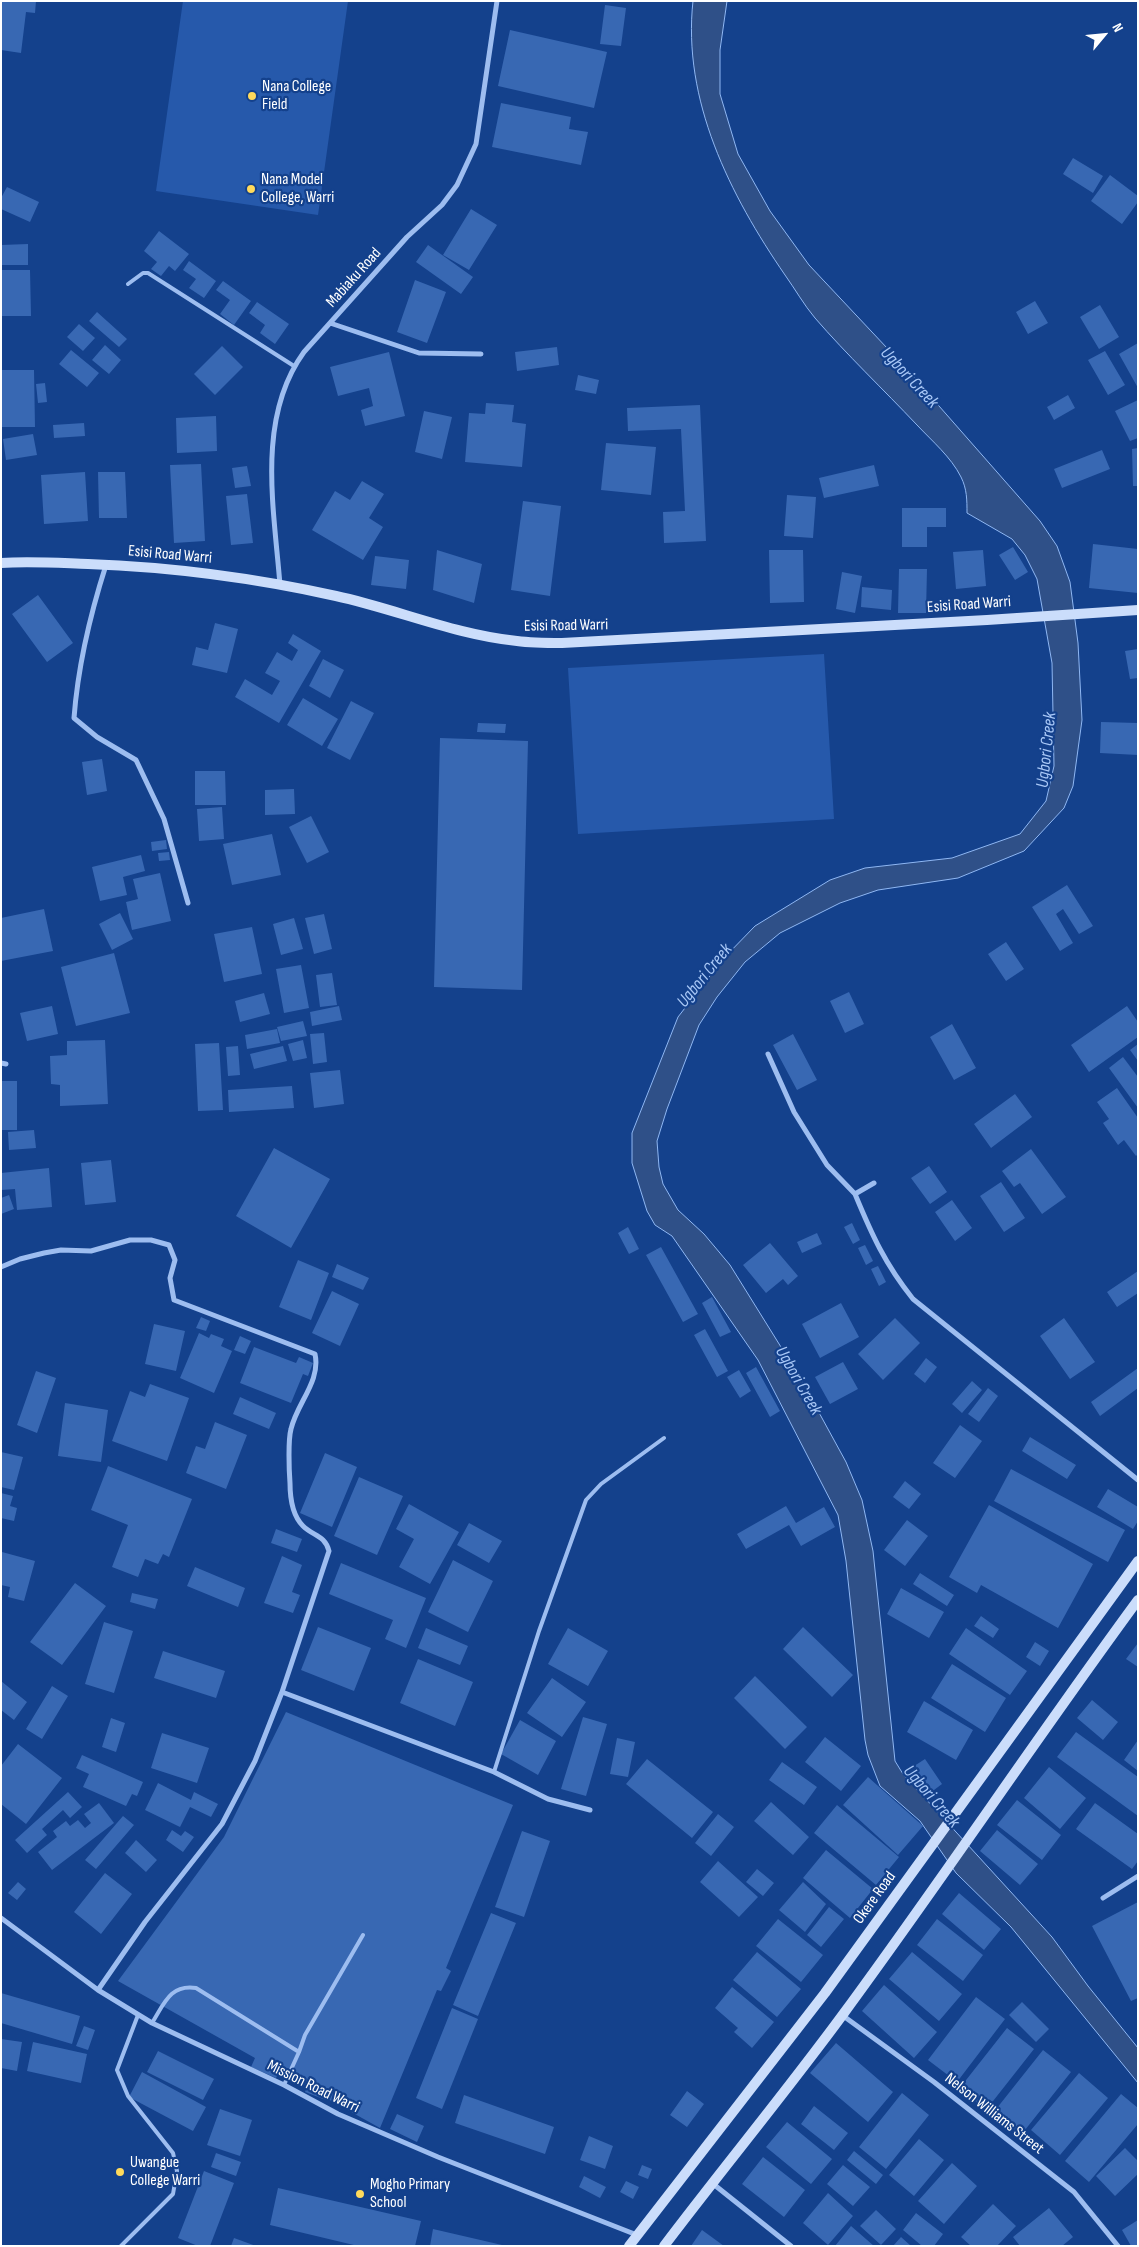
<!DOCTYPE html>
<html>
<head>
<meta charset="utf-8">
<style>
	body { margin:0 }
	#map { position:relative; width:1139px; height:2247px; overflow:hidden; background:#14418c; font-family:"Sofia Sans Condensed",sans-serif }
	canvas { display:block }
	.frame { position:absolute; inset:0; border:2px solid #fff; pointer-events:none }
	.north { position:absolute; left:1079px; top:10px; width:50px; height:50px; -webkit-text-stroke:4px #14418c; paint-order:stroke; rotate:62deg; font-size:14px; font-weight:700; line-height:20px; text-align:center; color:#fff }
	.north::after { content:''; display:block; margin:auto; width:18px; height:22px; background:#fff; clip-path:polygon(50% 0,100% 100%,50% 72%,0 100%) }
</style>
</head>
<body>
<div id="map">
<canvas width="1139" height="2247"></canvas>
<div class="frame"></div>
<div class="north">N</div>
</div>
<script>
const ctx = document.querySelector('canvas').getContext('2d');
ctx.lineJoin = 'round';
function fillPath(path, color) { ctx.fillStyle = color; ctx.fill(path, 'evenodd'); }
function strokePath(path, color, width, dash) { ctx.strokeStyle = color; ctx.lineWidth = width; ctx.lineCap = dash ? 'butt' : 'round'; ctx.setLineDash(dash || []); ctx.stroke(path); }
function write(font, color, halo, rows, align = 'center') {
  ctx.font = font + ' "Sofia Sans Condensed",sans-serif'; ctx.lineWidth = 4.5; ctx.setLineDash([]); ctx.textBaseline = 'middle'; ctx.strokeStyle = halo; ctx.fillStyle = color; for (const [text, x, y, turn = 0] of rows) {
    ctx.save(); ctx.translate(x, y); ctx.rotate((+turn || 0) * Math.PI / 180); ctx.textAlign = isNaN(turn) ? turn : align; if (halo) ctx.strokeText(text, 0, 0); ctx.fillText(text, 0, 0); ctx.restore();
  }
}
fillPath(new Path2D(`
	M183,1H348L318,215L156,191Z
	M824,654L834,819L578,834L568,668Z`), '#2659ab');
const water = new Path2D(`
	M693,1H727L720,50V94L738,154L770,211L809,265L903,365L1040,521L1057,546L1070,582L1078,643L1082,720L1073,786L1064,808L1024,851L958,878L878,890L840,903L780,933L745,962L717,997L699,1025L667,1109L657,1141L659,1167L663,1184L678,1210L704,1234L730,1265L799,1376L846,1462L862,1500L873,1551L895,1761L903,1774L1052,1937L1088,1986L1138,2048V2083L1011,1927L956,1873L920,1821L880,1786L868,1755L865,1740L846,1561L838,1515L758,1360L672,1236L655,1225L647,1211L632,1163V1133L678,1017L723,959L755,926L830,880L865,868L952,858L1020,834L1046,801L1054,766L1052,663L1037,579L1025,555L1012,539L967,513C967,500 967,489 961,477C951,457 932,441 917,425C883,389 847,355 815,318C804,305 795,289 785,275C730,195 682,100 693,1Z`);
fillPath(water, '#2f5088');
strokePath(water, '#8fb7f3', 1);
fillPath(new Path2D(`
	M1,1H36L35,13L26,12L21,53L1,50Z
	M605,5L626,8L621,46L600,44Z
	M510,30L607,52L594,108L498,86Z
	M501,103L571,117L569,129L588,132L581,165L492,147Z
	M1073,158L1103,176L1093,193L1063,174Z
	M1110,175L1138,196V202L1122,224L1091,201Z
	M7,187L39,202L30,222L1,209V198Z
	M471,209L497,225L469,270L443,255Z
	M159,231L189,254L175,271L169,266L161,276L151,269L157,262L144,251Z
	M28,244V265H1V245Z
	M428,245L473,277L461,294L416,262Z
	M189,261L216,281L204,298L189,288L196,279L183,270Z
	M1,270H30L31,316H1Z
	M415,280L446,292L427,343L397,332Z
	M223,281L251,301L234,325L220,314L230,300L216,290Z
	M1035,301L1048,323L1028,334L1016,312Z
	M257,302L289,324L275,344L260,333L265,325L249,313Z
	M1100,305L1119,337L1099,349L1080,317Z
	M97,312L127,339L119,347L89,321Z
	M79,324L95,338L83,351L67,337Z
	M1138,343V388L1119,354Z
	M105,345L121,360L109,374L92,360Z
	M222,346L243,367L215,395L194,374Z
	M557,347L559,365L517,371L515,352Z
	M71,350L99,373L87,387L59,364Z
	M1105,351L1125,385L1108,395L1088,360Z
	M389,352L405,416L365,426L361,410L373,406L369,388L338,396L330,367Z
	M1,370H34L35,427H1Z
	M578,375L599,380L596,394L575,390Z
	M45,383L47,402L38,403L36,384Z
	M1068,395L1075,408L1054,420L1047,407Z
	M1138,400V438L1130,441L1115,411Z
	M486,403L514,405L512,422L526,424L522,467L465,462L469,413L485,414Z
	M700,405L706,541L664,543L663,512L685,511L681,429L628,431L627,408Z
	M424,411L452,417L442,459L415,452Z
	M216,416L217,451L177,453L176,418Z
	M84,423L85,436L54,438L53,425Z
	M33,434L37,455L6,460L3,439Z
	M606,443L656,447L651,495L601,490Z
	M1138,448V486H1133L1132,449Z
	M1102,450L1110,469L1062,488L1054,469Z
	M201,464L205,541L174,543L170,465Z
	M874,465L879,486L824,498L819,478Z
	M247,466L251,486L235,488L232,468Z
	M85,472L88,521L44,524L41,475Z
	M98,472H125L127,518H99Z
	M362,481L384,494L369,518L383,527L363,560L312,530L335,491L350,500Z
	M247,494L253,543L231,545L226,496Z
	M787,495L816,497L813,538L784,536Z
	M523,501L561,506L550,596L511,590Z
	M902,508H946V527H927V547H902Z
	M1093,544L1138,549V593L1089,588Z
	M1013,547L1028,572L1015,580L999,555Z
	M437,550L482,564L474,603L433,590Z
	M769,550H803L804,602L770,603Z
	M983,550L986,586L956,589L953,552Z
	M375,556L409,560L406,589L371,585Z
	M899,569H927L926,613H898Z
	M842,572L862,576L855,613L836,609Z
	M862,587L892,590L891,610L861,607Z
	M38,595L73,643L47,662L12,614Z
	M215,623L238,629L227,673L192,665L196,647L208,650Z
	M293,634L321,651L279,723L235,697L245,679L272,695L280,681L265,673L277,652L292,661L298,650L288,643Z
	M1138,649V678L1130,679L1125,651Z
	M323,659L344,670L330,698L309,686Z
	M303,698L338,719L322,746L287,725Z
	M351,701L374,713L350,760L327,748Z
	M1101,722L1138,723V755L1100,753Z
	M478,723L506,724L505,733L477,732Z
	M440,738L528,741L522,990L434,987Z
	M102,759L107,791L87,795L82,762Z
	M195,771H225L226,805H195Z
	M294,789L295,814L265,815V790Z
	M222,807L224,839L199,841L197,809Z
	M311,816L329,852L307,863L289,827Z
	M272,834L281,875L232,885L223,844Z
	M166,840L167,849L152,851L151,842Z
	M169,852L170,860L159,861L158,853Z
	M141,855L145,871L123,877L127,895L100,901L92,867Z
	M160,873L171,921L132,930L126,902L138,899L133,879Z
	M1067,885L1093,926L1079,934L1063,909L1056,914L1073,943L1060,951L1032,907Z
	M44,909L53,951L1,961V918Z
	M120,913L133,939L112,950L99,924Z
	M324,914L332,949L314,954L305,918Z
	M294,918L303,949L281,955L273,924Z
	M252,927L262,974L224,982L214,934Z
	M1006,942L1024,969L1006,981L988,954Z
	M114,953L130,1013L76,1026L61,967Z
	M301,965L309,1008L284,1013L276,969Z
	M332,973L337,1005L320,1007L316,975Z
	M849,992L864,1024L845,1033L830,1001Z
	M264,993L270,1014L240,1022L235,1001Z
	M52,1006L58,1034L27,1041L20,1013Z
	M339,1006L342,1020L312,1026L310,1012Z
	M1127,1006L1138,1022V1037L1089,1072L1071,1045Z
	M303,1021L307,1036L281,1041L277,1027Z
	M952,1024L976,1068L954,1080L930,1037Z
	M277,1029L280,1043L247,1049L245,1035Z
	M324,1033L327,1062L313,1064L310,1034Z
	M793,1034L817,1080L797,1090L773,1045Z
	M105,1040L108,1104L60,1106V1085L51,1084L50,1056L67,1055V1041Z
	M303,1040L307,1058L293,1061L288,1044Z
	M219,1043L223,1110L198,1111L195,1044Z
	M1138,1044V1061L1130,1050Z
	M238,1046L240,1075L228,1076L226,1047Z
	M283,1046L287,1061L254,1069L250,1054Z
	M1123,1057L1138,1077V1108L1109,1068Z
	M340,1070L344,1104L314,1108L310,1073Z
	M1,1081H17V1130H1Z
	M292,1086L294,1108L229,1112L228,1090Z
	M1117,1088L1138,1118V1154L1136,1156L1124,1140L1118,1145L1103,1123L1109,1119L1097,1102Z
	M1015,1094L1032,1117L991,1148L974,1124Z
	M34,1130L36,1148L9,1150L8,1132Z
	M274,1148L330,1179L291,1248L236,1216Z
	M1031,1149L1066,1197L1042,1214L1020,1183L1014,1187L1002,1171Z
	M111,1160L116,1202L85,1205L81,1163Z
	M929,1166L947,1192L930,1204L911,1178Z
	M49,1168L52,1207L17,1210L15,1189L1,1190V1173Z
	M1001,1182L1025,1218L1004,1232L980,1196Z
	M9,1195L14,1209L1,1214V1198Z
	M952,1200L972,1228L955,1241L935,1212Z
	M852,1223L860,1240L853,1244L844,1227Z
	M628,1227L639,1249L629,1254L618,1233Z
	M817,1233L822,1244L802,1253L797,1242Z
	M770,1243L798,1276L788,1285L783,1279L766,1293L743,1265Z
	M865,1245L873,1261L866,1265L858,1248Z
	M661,1247L698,1314L683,1322L646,1255Z
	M298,1260L329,1273L311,1320L279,1307Z
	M337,1264L369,1278L363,1290L332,1277Z
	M878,1266L886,1282L879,1286L871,1269Z
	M1138,1271V1293L1117,1307L1107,1292Z
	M332,1291L359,1304L340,1346L312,1333Z
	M712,1297L731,1332L720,1337L702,1303Z
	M841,1303L859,1337L820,1358L802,1324Z
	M201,1317L210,1321L206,1331L196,1328Z
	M895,1318L920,1343L883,1380L858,1354Z
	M1064,1318L1095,1362L1070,1379L1040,1336Z
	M154,1324L185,1331L176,1371L145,1364Z
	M705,1329L728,1371L717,1377L694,1335Z
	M199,1333L209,1338L211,1334L224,1339L221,1346L232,1351L214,1393L180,1378Z
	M240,1336L251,1341L245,1354L234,1350Z
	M254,1347L296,1363L299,1357L313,1363L308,1376L303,1374L291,1403L240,1383Z
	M926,1358L937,1367L925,1383L914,1374Z
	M843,1362L858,1389L830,1404L815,1377Z
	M756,1367L780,1411L770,1417L746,1373Z
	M1138,1368V1388L1100,1416L1091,1402Z
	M739,1370L751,1391L740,1398L727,1377Z
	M36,1371L56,1378L37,1433L17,1425Z
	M972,1381L982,1390L962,1413L952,1404Z
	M150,1384L189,1398L167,1461L112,1441L130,1391L145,1397Z
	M988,1388L998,1396L979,1422L968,1414Z
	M240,1397L276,1413L269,1429L233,1414Z
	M65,1403L108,1410L101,1462L58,1456Z
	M215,1422L247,1435L226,1489L186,1473L196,1446L205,1449Z
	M960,1425L982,1441L955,1478L933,1463Z
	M1030,1437L1076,1465L1067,1479L1022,1451Z
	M1,1452L23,1457L14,1490L1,1487Z
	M325,1453L357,1467L332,1527L300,1513Z
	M108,1466L192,1499L169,1557L163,1554L158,1564L145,1559L138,1577L112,1567L128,1525L91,1510Z
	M1011,1469L1125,1530L1108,1562L994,1501Z
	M359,1477L403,1496L377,1555L334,1536Z
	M905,1481L921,1494L909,1509L893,1497Z
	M1108,1489L1138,1507V1521L1133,1529L1097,1507Z
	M1,1493L13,1496L10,1506L17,1508L14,1521L1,1518Z
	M409,1504L459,1532L430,1584L399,1567L414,1539L396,1529Z
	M989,1505L1093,1564L1058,1628L981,1585L977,1593L949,1577Z
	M786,1506L796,1523L824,1507L835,1527L801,1546L789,1525L746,1549L737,1534Z
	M907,1520L928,1536L905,1566L884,1550Z
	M469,1523L502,1541L489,1563L457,1545Z
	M276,1529L302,1539L297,1552L271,1543Z
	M2,1552L35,1561L24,1601L8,1597L10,1587L1,1585Z
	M282,1556L302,1565L292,1592L300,1595L293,1613L264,1603Z
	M453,1560L493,1581L468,1632L428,1612Z
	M341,1563L426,1598L406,1648L385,1639L393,1620L329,1594Z
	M195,1567L245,1588L238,1607L187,1586Z
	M920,1573L954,1595L947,1606L913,1584Z
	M75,1583L106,1606L62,1665L30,1642Z
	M901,1588L944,1612L929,1638L887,1614Z
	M132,1593L158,1599L155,1609L130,1602Z
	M981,1616L999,1629L993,1638L974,1626Z
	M104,1622L133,1631L114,1693L85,1684Z
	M318,1627L371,1648L354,1691L301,1670Z
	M803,1627L853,1675L832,1697L783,1649Z
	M426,1628L468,1646L460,1665L418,1648Z
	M568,1628L608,1651L588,1686L548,1664Z
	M966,1628L1027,1671L1010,1695L949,1654Z
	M1035,1642L1049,1651L1040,1666L1026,1657Z
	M1138,1643V1667L1126,1659Z
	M163,1651L225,1671L216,1698L154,1678Z
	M418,1659L473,1682L455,1726L400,1703Z
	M952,1664L1006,1698L985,1732L931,1698Z
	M755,1676L807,1727L785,1749L734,1698Z
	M552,1678L586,1702L562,1737L527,1713Z
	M1,1681L27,1702L14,1720L1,1710Z
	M52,1686L68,1696L42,1739L26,1729Z
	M1092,1700L1118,1722L1103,1740L1077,1718Z
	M924,1701L973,1730L956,1760L907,1732Z
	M286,1712L513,1805L446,1968L451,1971L441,1991L437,1990L380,2128L326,2098V2100L305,2092L307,2087L279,2071L276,2078L251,2067L255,2058L118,1981L224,1837Z
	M583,1717L607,1724L586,1796L561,1789Z
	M111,1718L125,1723L116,1752L102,1747Z
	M520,1720L556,1741L538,1775L501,1754Z
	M1076,1732L1138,1777V1816L1057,1757Z
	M162,1733L209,1748L197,1783L151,1768Z
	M825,1737L861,1766L841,1791L805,1762Z
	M617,1738L635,1742L628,1777L610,1774Z
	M1138,1740V1771L1124,1760Z
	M18,1744L62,1778L26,1824L1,1804V1766Z
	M82,1755L143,1782L137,1796L132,1794L126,1806L83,1787L89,1774L76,1768Z
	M647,1759L713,1812L692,1838L626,1784Z
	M925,1759L942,1784L926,1796L908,1770Z
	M782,1762L817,1787L804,1805L769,1780Z
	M1049,1767L1086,1798L1060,1829L1024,1798Z
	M868,1777L923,1826L898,1855L843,1805Z
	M158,1783L191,1800L194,1792L218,1804L211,1817L190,1807L180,1827L145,1810Z
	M68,1792L82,1807L70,1818L63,1810L42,1829L47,1835L27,1853L15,1840Z
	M1017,1800L1061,1835L1042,1860L997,1825Z
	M771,1802L809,1837L793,1855L754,1821Z
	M99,1803L114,1823L52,1870L38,1852L57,1837L53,1831L66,1821L70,1826L78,1820L85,1828L91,1823L84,1814Z
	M1095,1803L1138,1834V1861L1132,1869L1076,1829Z
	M837,1805L899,1857L876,1885L814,1833Z
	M718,1814L734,1827L711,1856L695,1843Z
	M123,1816L134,1825L96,1869L85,1860Z
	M172,1830L181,1836L185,1831L194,1837L183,1852L166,1840Z
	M997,1830L1038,1864L1020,1885L980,1851Z
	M522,1831L550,1841L524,1917L495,1907Z
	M136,1840L157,1860L146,1872L125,1853Z
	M826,1850L873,1889L850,1918L803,1878Z
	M718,1861L758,1897L739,1917L700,1882Z
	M757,1869L774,1883L763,1896L746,1882Z
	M105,1873L132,1894L101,1934L74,1912Z
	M18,1882L26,1889L17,1900L8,1893Z
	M803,1882L826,1904L805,1932L779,1910Z
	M959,1893L1001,1929L984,1950L942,1914Z
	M1138,1902V1998L1131,2001L1092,1926Z
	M829,1907L844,1919L821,1947L807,1935Z
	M491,1913L516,1923L478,2016L453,2005Z
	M778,1919L823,1955L801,1982L756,1946Z
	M937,1919L983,1955L963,1981L917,1945Z
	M757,1952L801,1989L777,2017L733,1980Z
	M912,1952L962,1994L939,2021L889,1979Z
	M884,1985L937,2032L914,2058L862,2011Z
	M732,1987L774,2022L752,2048L734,2032L738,2028L715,2008Z
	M1,1993L80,2016L72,2044L1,2023Z
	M976,1997L1005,2019L957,2082L928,2060Z
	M1022,2002L1049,2029L1036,2042L1009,2015Z
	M452,2008L478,2019L442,2109L416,2098Z
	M84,2026L95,2030L88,2050L76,2046Z
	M1007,2028L1034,2049L986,2110L959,2089Z
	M1,2039L22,2042L17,2071L1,2068Z
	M33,2042L87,2054L81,2083L27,2071Z
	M836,2043L893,2092L868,2122L810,2073Z
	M1043,2050L1071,2072L1021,2135L993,2113Z
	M158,2051L214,2079L203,2100L147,2072Z
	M142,2072L206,2107L193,2131L129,2097Z
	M1079,2073L1108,2098L1060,2155L1031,2130Z
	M687,2091L704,2104L687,2127L670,2115Z
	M902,2093L929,2115L886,2169L859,2147Z
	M1121,2094L1138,2108V2124L1089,2182L1065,2161Z
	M464,2095L554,2127L545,2154L455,2123Z
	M814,2106L848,2133L834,2150L801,2124Z
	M220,2109L252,2120L240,2156L207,2145Z
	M397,2114L424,2126L417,2142L390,2129Z
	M787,2122L832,2159L811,2184L766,2147Z
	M589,2136L613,2146L605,2169L580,2160Z
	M919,2139L944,2160L914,2196L889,2175Z
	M1125,2148L1138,2161V2174L1115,2196L1096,2176Z
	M854,2151L883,2175L876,2184L847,2160Z
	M216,2153L241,2162L236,2176L211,2167Z
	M763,2157L805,2190L784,2217L742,2184Z
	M952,2163L977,2186L944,2224L918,2201Z
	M642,2165L652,2169L648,2179L638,2175Z
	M843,2165L870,2187L853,2206L827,2184Z
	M204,2171L234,2183L210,2246H198L178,2238Z
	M584,2176L606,2187L600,2198L579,2187Z
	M626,2181L639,2187L633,2199L620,2192Z
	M278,2188L421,2221L415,2246H358L270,2225Z
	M828,2193L853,2216L828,2245L803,2223Z
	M993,2204L1016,2226L997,2246H971L961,2237Z
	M1049,2208L1073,2237L1062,2246H1020L1013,2237Z
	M876,2210L896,2229L881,2245L860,2226Z
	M916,2213L943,2234L934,2246H922L903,2230Z
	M1138,2220V2246H1131L1122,2230Z
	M851,2226L874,2246H835Z
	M433,2229L502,2245V2246H430Z
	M702,2230L724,2246H691Z
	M901,2237L911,2246H893Z
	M234,2238L256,2246H231Z`), '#3868b3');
strokePath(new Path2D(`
	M128,284L143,273H148L294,366
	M494,1772L539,1631L586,1500L601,1484L664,1438
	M152,2023C164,2004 170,1984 196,1988L299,2052L305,2035L363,1935
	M284,2085L299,2052
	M121,2246L173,2194L177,2171L173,2153L128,2096L117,2070L138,2015`), '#9dbdf0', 4);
strokePath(new Path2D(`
	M330,323L419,353L481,354
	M106,565C90,615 78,665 74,718L97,737L136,760L164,819L188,903
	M280,585C274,508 256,418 304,352L407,237L442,205L457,185L476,144L497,1
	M768,1054L794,1112L827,1165L855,1194
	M1,1063L6,1064
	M874,1183L855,1194C872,1235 885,1264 913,1299L1138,1480
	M1,1267L20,1259L44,1253L61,1250L91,1251L130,1240H151L169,1245L175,1260L170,1278L174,1300L315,1354C321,1381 297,1403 291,1429C288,1440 289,1470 290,1483C290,1497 292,1515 303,1526C313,1536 325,1535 329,1551L282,1692L255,1761L222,1824L145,1922L98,1990
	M282,1692L494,1772L548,1799L590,1810
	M1103,1898L1138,1876
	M1,1918L98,1990L152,2023L284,2085L338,2114L438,2157L637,2235
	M842,2015L934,2082L1074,2192L1118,2246
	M712,2183L791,2246`), '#9dbdf0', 5);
strokePath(new Path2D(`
	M1,563C30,561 59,563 88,564C172,567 255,578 336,596C396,609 456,635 517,641C532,643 547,643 562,643L987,620L1138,610
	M629,2246L825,1993L1138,1561
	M664,2246C723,2168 786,2092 844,2013C944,1877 1038,1736 1138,1600`), '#cbddfb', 10);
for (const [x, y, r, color] of [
	[252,96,5,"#ffda5c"],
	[251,189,5,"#ffda5c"],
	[120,2172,5,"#ffda5c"],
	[360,2194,5,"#ffda5c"]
]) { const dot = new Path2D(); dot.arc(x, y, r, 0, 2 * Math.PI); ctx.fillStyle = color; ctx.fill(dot); strokePath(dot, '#14418c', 2); }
write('16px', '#fff', '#14418c', [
	["Nana College",262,87],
	["Field",262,105],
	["Nana Model",261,180],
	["College, Warri",261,198],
	["Uwangue",130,2163],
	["College Warri",130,2181],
	["Mogho Primary",370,2185],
	["School",370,2203]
], 'left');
write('16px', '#fff', '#14418c', [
	["Mabiaku Road",354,278,-48],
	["Esisi Road Warri",170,555,5],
	["Esisi Road Warri",969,605,-4],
	["Esisi Road Warri",566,626,-1],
	["Okere Road",875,1898,-54],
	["Mission Road Warri",313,2087,26],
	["Nelson Williams Street",994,2114,38]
]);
write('italic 18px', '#a9c8f7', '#14418c', [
	["Ugbori Creek",909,378,47],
	["Ugbori Creek",1047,750,-84],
	["Ugbori Creek",705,976,-51],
	["Ugbori Creek",798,1381,60],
	["Ugbori Creek",931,1797,49]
]);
</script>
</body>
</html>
